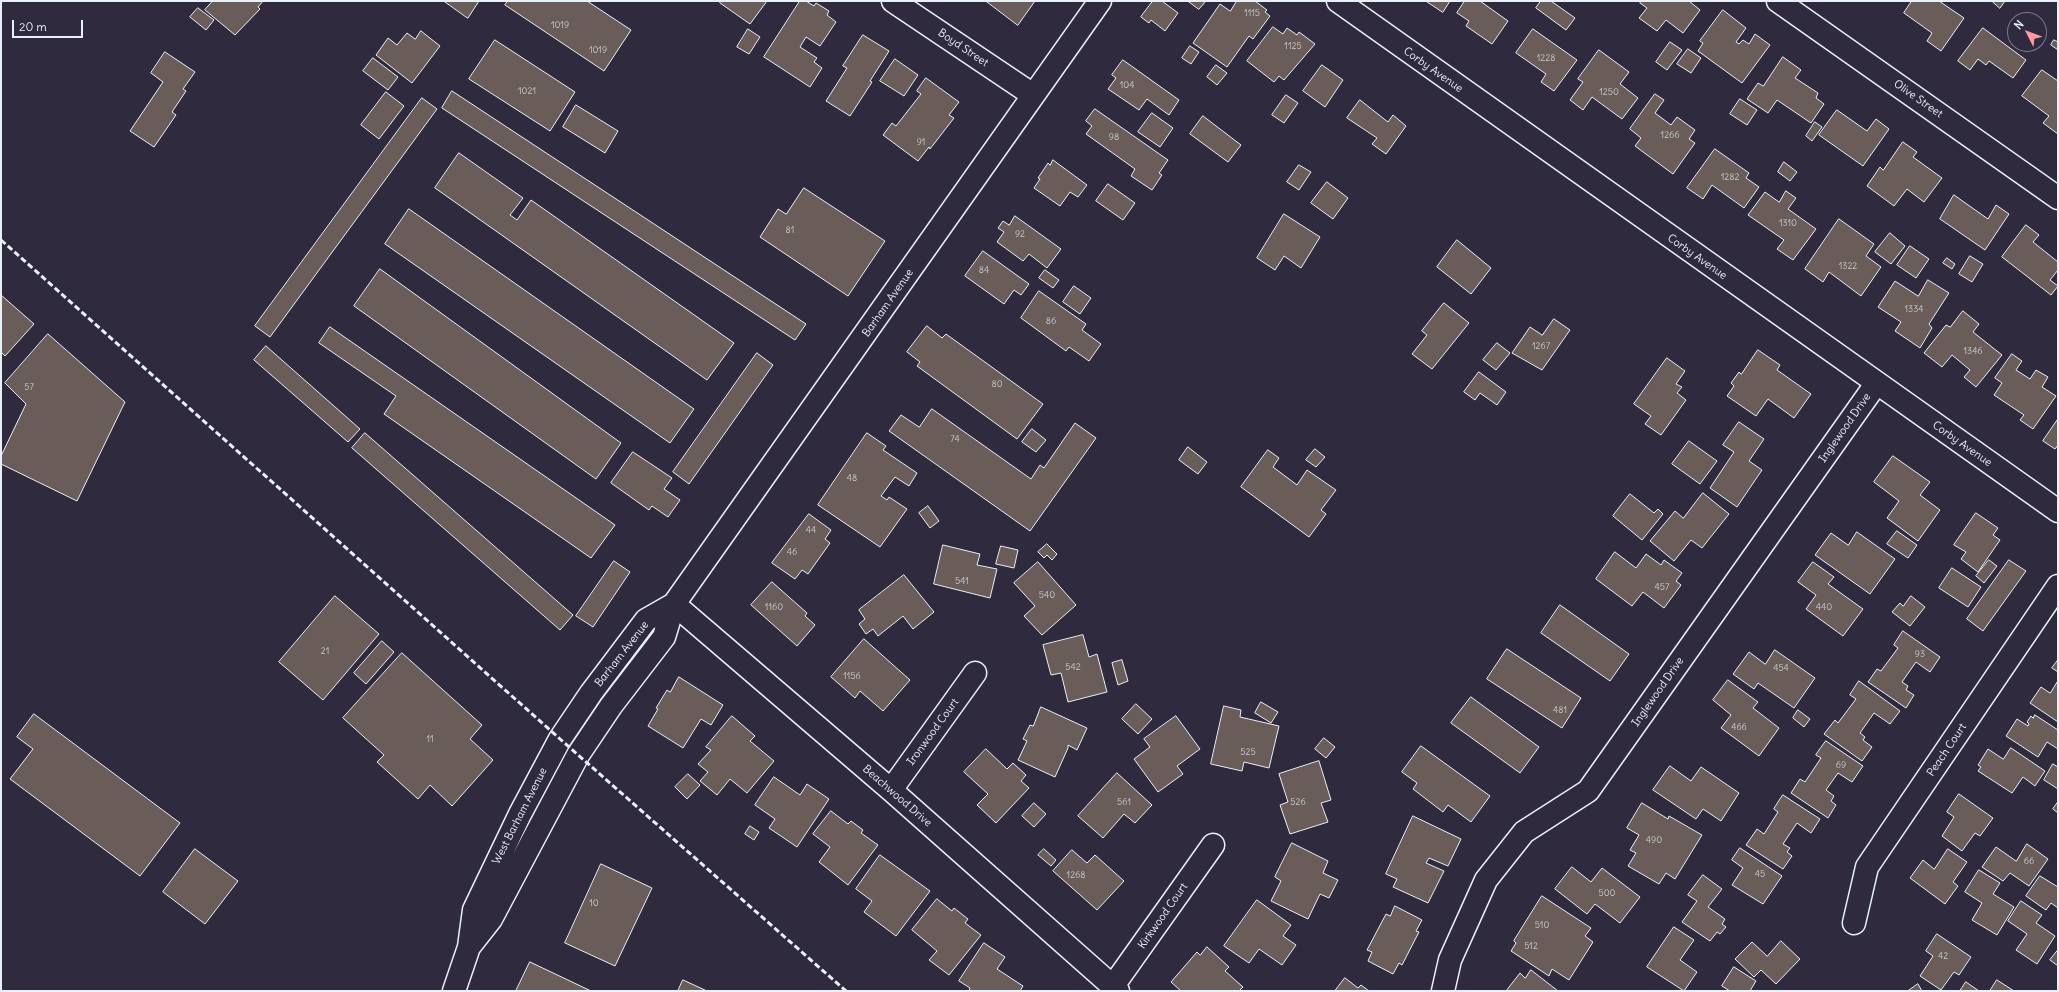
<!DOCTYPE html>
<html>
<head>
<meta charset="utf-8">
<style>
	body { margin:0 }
	#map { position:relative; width:2059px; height:992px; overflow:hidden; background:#2f2a3d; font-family:Delius,sans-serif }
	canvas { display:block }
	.frame { position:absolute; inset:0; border:2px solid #e8f1f8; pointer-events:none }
	.north { position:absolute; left:2007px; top:12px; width:40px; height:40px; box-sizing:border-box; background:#2f2a3d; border:1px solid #797a88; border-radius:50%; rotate:312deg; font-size:11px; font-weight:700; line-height:16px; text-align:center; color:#e8f1f8 }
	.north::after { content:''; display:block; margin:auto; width:14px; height:18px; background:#ff9aa2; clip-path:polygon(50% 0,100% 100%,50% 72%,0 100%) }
	.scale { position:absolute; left:12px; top:20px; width:71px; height:18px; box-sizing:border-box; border:2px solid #e8f1f8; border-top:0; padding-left:5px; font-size:12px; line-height:14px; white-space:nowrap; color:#e8f1f8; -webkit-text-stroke:3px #2f2a3d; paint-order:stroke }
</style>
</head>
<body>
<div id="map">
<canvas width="2059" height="992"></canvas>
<div class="frame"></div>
<div class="north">N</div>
<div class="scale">20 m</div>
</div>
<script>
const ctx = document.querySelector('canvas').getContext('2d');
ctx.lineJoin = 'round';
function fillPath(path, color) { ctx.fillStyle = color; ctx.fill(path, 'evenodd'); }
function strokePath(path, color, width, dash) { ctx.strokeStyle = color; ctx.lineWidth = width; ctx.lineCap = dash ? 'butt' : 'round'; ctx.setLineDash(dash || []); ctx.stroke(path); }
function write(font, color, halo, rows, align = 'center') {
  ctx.font = font + ' Delius,sans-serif'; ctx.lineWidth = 4; ctx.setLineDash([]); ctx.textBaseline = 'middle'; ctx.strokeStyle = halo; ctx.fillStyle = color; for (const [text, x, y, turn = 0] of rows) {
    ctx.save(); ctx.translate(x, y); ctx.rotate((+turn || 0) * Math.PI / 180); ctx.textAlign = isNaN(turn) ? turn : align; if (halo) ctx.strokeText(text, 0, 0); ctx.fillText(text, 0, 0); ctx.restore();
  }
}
const building = new Path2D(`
	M213,1H263L258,7L260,9L235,35L205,10Z
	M444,1H479L468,18Z
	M508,1H587L631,30L604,71L505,5Z
	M721,1H767L750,24L720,3Z
	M800,1H806L814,6L816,3L829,11L827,15L836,22L820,46L806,37L800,47L817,58L814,62L822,68L810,87L764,57Z
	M986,1H1035L1018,25Z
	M1153,1H1162L1178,13L1165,31L1151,20L1149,23L1141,17Z
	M1188,1H1206L1199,9Z
	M1237,1H1255L1267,10L1265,12L1270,16L1253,39L1249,36L1227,67L1193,43L1220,4L1230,11Z
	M1426,1H1450L1443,12Z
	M1465,1H1480L1508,21L1492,44L1466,26L1469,21L1457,13Z
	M1541,1H1551L1575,18L1566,30L1536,8Z
	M1642,1H1689L1700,10L1683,33L1666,20L1657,31L1639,18L1647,8L1640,3Z
	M1912,1H1939L1964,18L1941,51L1927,41L1932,33L1904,13Z
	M1992,1H2005L2000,8Z
	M198,8L214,20L206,30L190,17Z
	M1723,10L1746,28L1736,42L1739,44L1743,40L1749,44L1755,34L1770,45L1742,83L1698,51L1703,43L1700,41Z
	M1273,27L1283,34L1287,28L1297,35L1299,32L1315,44L1284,80L1279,76L1274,82L1247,61Z
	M1983,28L2026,60L2013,78L1989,61L1986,65L1978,59L1970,70L1958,61Z
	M748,29L760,37L749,54L737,47Z
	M1533,29L1577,60L1554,91L1541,82L1546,74L1516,53Z
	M421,31L440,46L412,83L376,55L388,38L397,45L407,33L415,39Z
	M863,35L889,51L870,81L872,82L850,116L826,101L847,68L843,66Z
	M495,40L575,92L550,131L469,79Z
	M2054,40L2058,42V50L2051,45Z
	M1670,42L1682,50L1667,70L1656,62Z
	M1190,46L1199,52L1191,64L1182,58Z
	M1688,49L1701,58L1691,73L1677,64Z
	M1599,50L1629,72L1620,84L1638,98L1622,119L1592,97L1583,110L1570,100L1583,82L1578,79Z
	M165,52L195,72L183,89L186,91L172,112L176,115L154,147L130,131L163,82L151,73Z
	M1783,57L1801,70L1795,78L1818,93L1816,98L1824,104L1811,123L1777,100L1768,113L1747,99L1758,83L1763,86Z
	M373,58L398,77L388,90L363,71Z
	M895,59L918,75L904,96L880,81Z
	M1123,60L1179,100L1169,115L1147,99L1139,110L1108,89L1116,78L1112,75Z
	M1216,65L1227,73L1217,85L1207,77Z
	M1322,65L1343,80L1325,107L1303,91Z
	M2042,70L2058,81V134L2043,123L2049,116L2022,96Z
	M926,78L959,102L949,115L954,118L930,149L929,147L918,161L883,135L892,123L896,126L921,94L917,91Z
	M452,91L806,324L795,340L442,108Z
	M386,92L404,106L379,139L361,125Z
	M1655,94L1664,100L1655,113L1671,125L1677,117L1695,130L1689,139L1695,143L1673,174L1635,146L1641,138L1630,129Z
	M1286,95L1298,103L1284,123L1272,115Z
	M422,98L437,109L270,337L255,326Z
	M1740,99L1757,110L1747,125L1730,114Z
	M1360,100L1388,122L1393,115L1406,126L1386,154L1372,144L1377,138L1347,118Z
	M576,105L618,131L605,153L563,127Z
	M1095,109L1168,160L1159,173L1162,175L1152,190L1131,176L1135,169L1086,134L1092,126L1086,121Z
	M1837,110L1867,131L1876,119L1889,129L1863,166L1819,135Z
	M1152,113L1173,128L1160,147L1138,132Z
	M1203,116L1241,145L1228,162L1190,134Z
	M1815,122L1822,127L1812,141L1806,136Z
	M1903,142L1917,152L1913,157L1942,178L1924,202L1907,189L1894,206L1867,186L1880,167L1883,170Z
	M1715,149L1749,173L1746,178L1759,187L1744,208L1712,185L1703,199L1687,188Z
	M459,153L523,198L510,215L517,220L531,200L734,343L707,380L435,188Z
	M1053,160L1087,185L1078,197L1070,192L1060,206L1034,188L1040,179L1038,178L1048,163L1050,165Z
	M1784,162L1797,172L1790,181L1778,172Z
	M1299,165L1311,172L1299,190L1287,182Z
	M1327,182L1348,198L1333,219L1311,203Z
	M1108,184L1135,203L1123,220L1096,201Z
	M804,188L885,241L848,296L760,237L778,209L786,214Z
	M1786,191L1796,198L1788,209L1816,229L1793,260L1777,249L1784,240L1748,215L1765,192L1779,202Z
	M1954,195L1988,219L1996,205L2009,214L1985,250L1940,219Z
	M409,209L694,409L670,443L385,244Z
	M1284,214L1320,237L1301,268L1284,256L1275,270L1257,258Z
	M1015,216L1061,249L1047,268L1029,254L1023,261L997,242L1004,232L998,228L1003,221L1009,225Z
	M1839,219L1874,244L1866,256L1881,267L1861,296L1829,272L1823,282L1805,269Z
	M2026,225L2039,235L2033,242L2058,262V270L2050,280L2058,286L2051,295L2002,257Z
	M1890,233L1905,246L1891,264L1875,252Z
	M1457,240L1491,268L1471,294L1437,267Z
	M1910,246L1929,259L1916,278L1897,265Z
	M983,251L1029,284L1021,295L1014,290L1004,304L965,276Z
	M1970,256L1983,264L1972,282L1959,274Z
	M1947,258L1955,264L1952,269L1943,263Z
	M380,269L621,443L596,479L354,306Z
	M1045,270L1059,280L1053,288L1039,278Z
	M1928,280L1949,293L1929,324L1932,328L1920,348L1895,331L1901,322L1878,307L1895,281L1918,296Z
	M1074,286L1091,298L1080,314L1063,302Z
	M1039,291L1086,324L1082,330L1101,344L1089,361L1069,347L1066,351L1021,318Z
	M1,295L34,324L5,356L1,352Z
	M1444,303L1469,323L1432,369L1412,354L1427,335L1422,331Z
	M1963,311L1979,324L1973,332L2002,355L1976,387L1964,377L1970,370L1952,355L1942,367L1924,353L1946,325L1950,327Z
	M1554,319L1570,330L1542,370L1512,353L1530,327L1542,335Z
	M927,326L942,338L946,334L1043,404L1017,439L917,366L920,362L907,352Z
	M330,327L615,525L591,558L384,414L396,396L319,343Z
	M48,334L125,402L77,501L1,464V456L26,404L5,383Z
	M1497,343L1510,353L1496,370L1483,360Z
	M266,346L360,429L348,442L254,360Z
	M1758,350L1780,365L1777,370L1811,394L1794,418L1768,399L1756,416L1727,396L1734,386L1731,383L1739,372L1741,374Z
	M757,353L773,365L689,484L673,472Z
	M2012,354L2022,361L2016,370L2030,379L2036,370L2048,377L2042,387L2056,396L2033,429L2020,420L2024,415L1994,395L2002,383L1995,378Z
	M1667,358L1685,371L1676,384L1682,387L1677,393L1686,400L1661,435L1645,424L1651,416L1634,404Z
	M1479,372L1506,392L1497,405L1480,393L1475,400L1464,392Z
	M932,409L1031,479L1040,465L1044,468L1075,423L1096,438L1030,531L889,431L901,415L919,427Z
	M2058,419V445L2055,449L2043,441Z
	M1739,422L1764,439L1749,461L1762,470L1737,507L1710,488L1734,452L1723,445Z
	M1032,429L1046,440L1036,452L1022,442Z
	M365,433L573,615L560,630L352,448Z
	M867,433L886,446L883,450L917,473L909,486L895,477L881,496L887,500L889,497L907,509L880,547L818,505Z
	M1689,441L1717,461L1700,484L1672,464Z
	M1188,447L1207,462L1198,474L1179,460Z
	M1315,449L1325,457L1316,467L1306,460Z
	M1268,450L1279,458L1273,467L1297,485L1307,470L1336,490L1321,510L1326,514L1309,537L1241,487Z
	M633,452L672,478L664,489L680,500L668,517L652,506L649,510L611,483Z
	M1893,456L1930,482L1920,495L1940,510L1918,541L1887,518L1899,501L1874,482Z
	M1703,493L1729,514L1702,548L1691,540L1674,561L1650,541L1675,511L1683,518Z
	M1630,494L1654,513L1658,509L1663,514L1642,540L1613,516Z
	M928,506L939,521L930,528L919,513Z
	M1976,513L1998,528L1993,535L2000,540L1978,572L1961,559L1966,552L1954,545Z
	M809,514L831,530L825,539L830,543L808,574L802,570L795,579L772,563Z
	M1897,531L1917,545L1908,558L1887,544Z
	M1857,532L1895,559L1870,594L1815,555L1831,533L1848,545Z
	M1047,544L1057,554L1052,560L1047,555L1044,558L1038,552Z
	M943,545L980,554L977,565L997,569L990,598L934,584Z
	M1001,546L1018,550L1014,568L996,564Z
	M1615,552L1636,568L1646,554L1661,565L1664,560L1682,573L1676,581L1681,585L1664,608L1643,592L1632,606L1596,579Z
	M1989,560L1997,566L1984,583L1976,576Z
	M2009,560L2026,571L1983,631L1967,619Z
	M614,561L630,572L593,627L576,616Z
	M1038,562L1076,605L1042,635L1024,616L1035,606L1014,583Z
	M1813,562L1834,577L1828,584L1863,609L1843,636L1806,609L1816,595L1798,582Z
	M1952,568L1981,587L1968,607L1939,588Z
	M904,575L934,612L913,629L903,616L878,636L873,629L866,634L859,624L865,619L859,610Z
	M772,582L807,613L805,616L815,625L797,646L751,605Z
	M335,596L379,634L323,700L279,662Z
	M1911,596L1925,607L1910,626L1892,612L1900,603L1903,606Z
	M1560,605L1629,654L1610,681L1541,633Z
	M1903,631L1940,657L1930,672L1916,662L1902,682L1908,686L1906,690L1914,695L1906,708L1868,682L1877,669L1881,671L1898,648L1894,645Z
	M1083,635L1089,657L1097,654L1107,692L1068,702L1061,673L1051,675L1043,645Z
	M864,639L910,680L883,711L860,691L855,698L831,677Z
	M382,641L394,652L366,684L354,673Z
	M1507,649L1581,698L1562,728L1487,679Z
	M1775,650L1815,678L1794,708L1758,683L1754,689L1733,674L1749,652L1765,664Z
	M402,653L482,725L470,739L493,760L452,806L430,785L418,799L377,762L384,755L343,718Z
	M1122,660L1128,681L1118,685L1112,663Z
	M2058,660V672L2052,668Z
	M679,677L723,705L711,725L701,719L683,748L648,726L658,709L656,708L667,690L670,692Z
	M1728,680L1758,702L1753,708L1779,728L1759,756L1721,728L1731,715L1713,700Z
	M1859,681L1900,711L1890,724L1874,713L1860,733L1865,737L1863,740L1872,747L1862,761L1824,734L1835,720L1838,723L1856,699L1850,695Z
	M2058,681V722L2030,703L2041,687L2050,693Z
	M1471,697L1539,747L1520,773L1451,723Z
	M1261,702L1278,712L1271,723L1255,713Z
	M1136,704L1152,719L1138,734L1122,719Z
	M1224,706L1241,710L1240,717L1279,726L1269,768L1244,762L1242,771L1211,764Z
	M1041,707L1087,728L1077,750L1068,745V748L1055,777L1018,760L1027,741L1023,739L1030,725L1033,726Z
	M1798,710L1810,719L1804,727L1793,718Z
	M34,714L180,823L140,876L10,779L33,749L17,737Z
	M2035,715L2058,730V749L2047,742L2038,757L2006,736L2017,719L2028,726L2029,724L2027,722L2031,716L2033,718Z
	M732,716L755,736L750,741L774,761L747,793L730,779L717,795L700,781L708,772L698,764L711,750L706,747Z
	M1176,716L1200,749L1177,766L1183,774L1158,792L1134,759L1150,747L1144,739Z
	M1324,738L1335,747L1326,758L1315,749Z
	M1826,741L1863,766L1852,782L1838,773L1826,790L1834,796L1831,801L1836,805L1828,818L1791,793L1800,779L1805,782L1821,758L1816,755Z
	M1421,746L1490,796L1471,822L1448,805L1443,812L1413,789L1417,783L1402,772Z
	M2011,748L2045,771L2035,786L2023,777L2012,793L1978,771L1981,767L1978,765L1988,749L2003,759Z
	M986,749L1007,769L1013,763L1026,775L1021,781L1029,788L996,823L977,805L988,794L964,772Z
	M1319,761L1331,800L1321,803L1328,822L1290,834L1280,805L1288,802L1279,774Z
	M2053,764L2058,767V789L2044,780Z
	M1670,766L1691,781L1701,767L1739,793L1721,821L1703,809L1696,819L1653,790Z
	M1117,773L1152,805L1135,823L1124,814L1103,838L1078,816Z
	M688,774L700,785L687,799L675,787Z
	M774,777L800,795L807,784L829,799L797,847L769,828L775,819L755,805Z
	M1959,794L1993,818L1980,836L1975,833L1962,851L1942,836L1954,817L1947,812Z
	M1783,795L1820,819L1811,833L1797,823L1783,844L1790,848L1787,852L1792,856L1783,869L1746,845L1757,829L1764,834L1778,812L1774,809Z
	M2058,802V813L2053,809Z
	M1034,803L1046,814L1034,827L1022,816Z
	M1642,803L1668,819L1669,816L1702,835L1675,879L1666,873L1659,884L1628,866L1636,853L1630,850L1639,835L1627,828Z
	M831,811L848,824L851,821L863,830L861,833L878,845L848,885L819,862L830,847L813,834Z
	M1413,816L1461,839L1448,866L1429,858L1426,863L1444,871L1428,903L1393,887L1397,879L1386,874Z
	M750,826L759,832L754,840L745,834Z
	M1292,843L1328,861L1323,873L1338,880L1329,898L1320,894L1308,919L1271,901L1281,881L1275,877Z
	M2027,844L2048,859L2029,886L2010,873L2003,881L1982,867L1996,847L2016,861Z
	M1740,848L1782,876L1763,904L1732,885L1743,868L1732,860Z
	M195,849L238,881L205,924L163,892Z
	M1044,849L1056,860L1051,866L1038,855Z
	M1948,849L1967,862L1953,882L1958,886L1945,904L1910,878L1923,860L1934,869Z
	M1072,850L1087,863L1095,855L1124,881L1097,910L1053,871Z
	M880,855L930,891L896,936L864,912L872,901L856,889Z
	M601,864L652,888L615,966L565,943Z
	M1572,867L1591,882L1602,868L1640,897L1620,923L1595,904L1587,914L1555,889Z
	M1979,870L2000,883L1993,894L2014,907L1997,935L1972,920L1982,903L1965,892Z
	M1703,875L1722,889L1708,907L1725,919L1722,924L1726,927L1720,934L1717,932L1710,941L1682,922L1697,901L1688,895Z
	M2040,876L2058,887V908L2051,903L2046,910L2026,896Z
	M1542,896L1591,928L1585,936L1593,942L1569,980L1552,969L1549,976L1511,951L1516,943L1514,941Z
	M937,899L952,911L954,908L968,919L965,923L981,935L949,975L929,960L937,951L912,930Z
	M1257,900L1291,925L1283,936L1296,945L1282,965L1259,949L1249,963L1224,946Z
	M2021,901L2042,915L2036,923L2055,936L2037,964L2016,950L2027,934L2008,921Z
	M1395,906L1422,920L1416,931L1419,932L1402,965L1399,963L1393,974L1368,961L1372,952L1367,950L1386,914L1390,916Z
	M1674,927L1694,940L1680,960L1697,972L1684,991L1647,967Z
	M1937,934L1971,957L1959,975L1954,972L1941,990L1920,976L1933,956L1926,951Z
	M1781,941L1800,959L1776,984L1761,970L1754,977L1735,959L1752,942L1767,956Z
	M984,943L1005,957L997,969L1023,986L1020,991H969L970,988L959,981Z
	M1207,947L1229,967L1225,971L1243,987L1239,991H1181L1171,982L1197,952L1200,955Z
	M2058,950V966L2050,960Z
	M530,962L591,991H516Z
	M1734,967L1756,981L1750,991H1730L1722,986Z
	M1531,970L1558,991H1506L1520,973L1525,978Z
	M1345,978L1358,988L1361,985L1369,991H1335Z
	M683,980L707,991H678Z
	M1997,980L2014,991H1990Z
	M1966,982L1979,991H1960Z
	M1918,984L1922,991H1908Z`);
fillPath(building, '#6a5d59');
strokePath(building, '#e8f1f8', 1);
const minor = new Path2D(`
	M893,1L1033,95
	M1338,1L2058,511
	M1778,1L2058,198
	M674,604L891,790L1118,991
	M891,790L975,673
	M1854,923L1867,867L2058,586
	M469,947L491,919L578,755L611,706L664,637L674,604L1100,1
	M1113,986L1213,845
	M454,991L469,947L474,910L520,814L560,739L591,693L646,620L674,604
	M1443,991L1450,960L1486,880L1524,832L1588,791L1876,384`);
strokePath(minor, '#e8f1f8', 25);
strokePath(minor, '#2f2a3d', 22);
strokePath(new Path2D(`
	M1,240L560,739L846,991`), '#e8f1f8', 3, [6, 3]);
write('9px', '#c8ccd0', null, [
	["1115",1252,13],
	["1019",560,25],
	["1125",1293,46],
	["1019",598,50],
	["1228",1546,58],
	["104",1127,85],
	["1021",527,91],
	["1250",1609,92],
	["1266",1670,135],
	["98",1114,137],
	["91",921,142],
	["1282",1730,177],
	["1310",1788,223],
	["81",790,230],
	["92",1020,234],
	["1322",1848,266],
	["84",984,270],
	["1334",1914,309],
	["86",1051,321],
	["1267",1541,346],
	["1346",1973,351],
	["80",997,384],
	["57",29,387],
	["74",955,439],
	["48",852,478],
	["44",811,530],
	["46",792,552],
	["541",962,581],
	["457",1662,587],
	["540",1047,595],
	["1160",774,607],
	["440",1824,607],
	["21",325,651],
	["93",1920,654],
	["542",1073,667],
	["454",1781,668],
	["1156",852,676],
	["481",1560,710],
	["466",1739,727],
	["11",430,739],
	["525",1248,752],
	["69",1841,765],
	["561",1124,802],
	["526",1298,802],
	["490",1654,840],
	["66",2029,861],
	["45",1760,874],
	["1268",1076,875],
	["500",1607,893],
	["10",594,903],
	["510",1542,925],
	["512",1531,946],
	["42",1943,956]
]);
write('11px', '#e8f1f8', '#2f2a3d', [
	["Boyd Street",963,48,34],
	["Corby Avenue",1433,70,35],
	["Olive Street",1918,99,35],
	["Corby Avenue",1697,257,35],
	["Barham Avenue",888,303,-55],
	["Inglewood Drive",1845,428,-55],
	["Corby Avenue",1962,444,35],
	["Barham Avenue",622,654,-52],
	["Inglewood Drive",1658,692,-55],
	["Ironwood Court",933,732,-54],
	["Peach Court",1947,750,-56],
	["Beachwood Drive",897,796,41],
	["West Barham Avenue",520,816,-63],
	["Kirkwood Court",1163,916,-55]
]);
</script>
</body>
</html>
